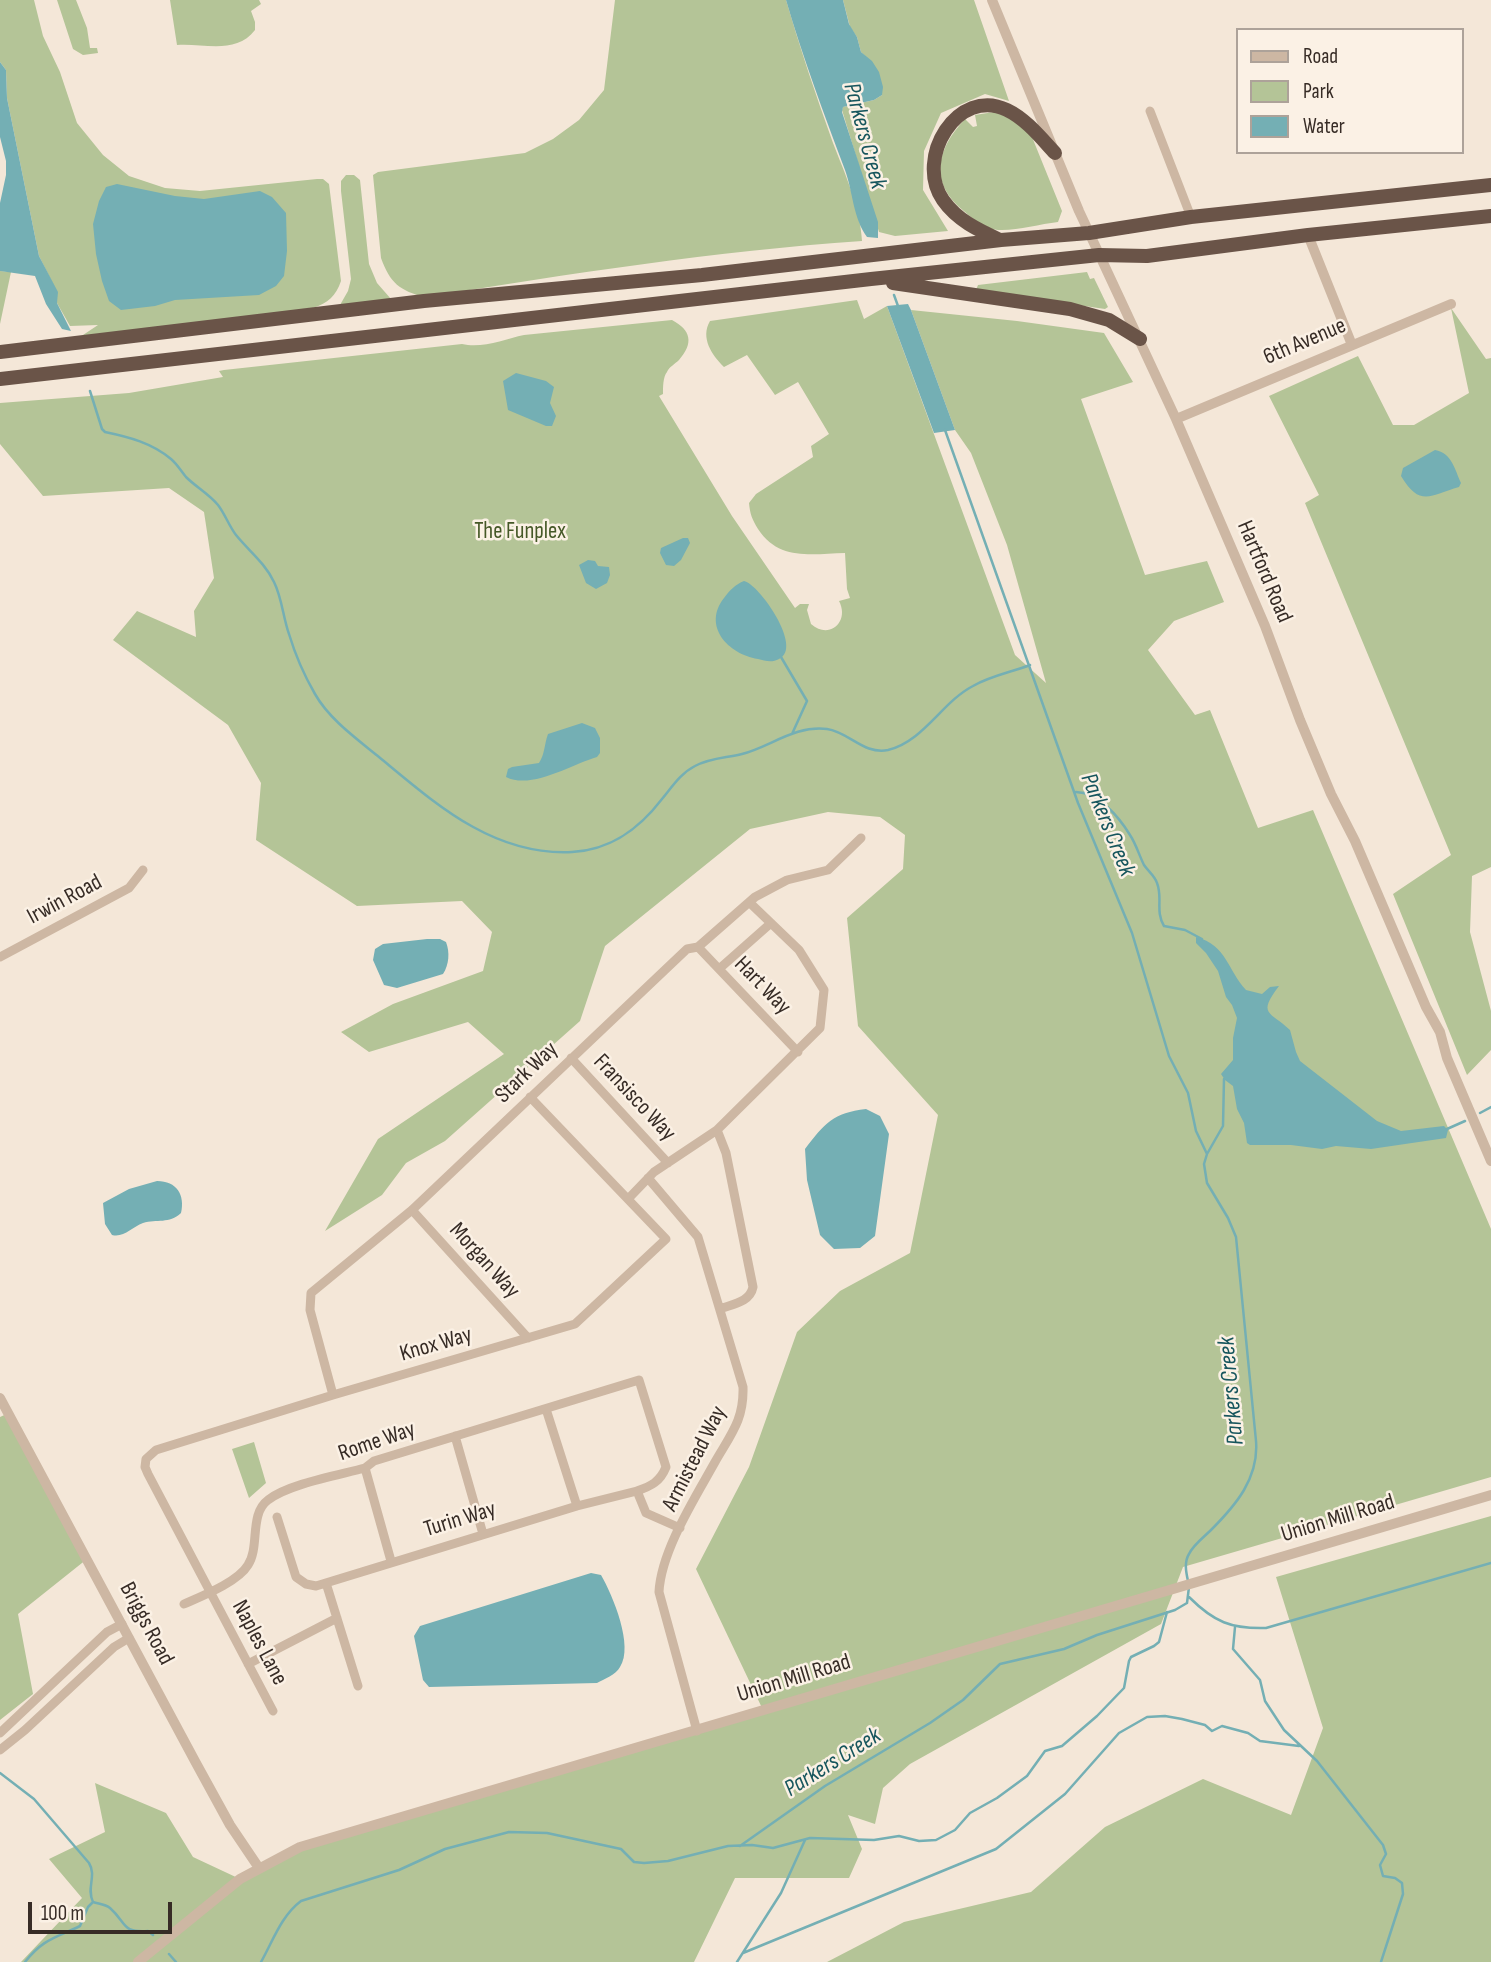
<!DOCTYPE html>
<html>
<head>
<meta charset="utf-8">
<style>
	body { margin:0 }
	#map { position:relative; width:1491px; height:1962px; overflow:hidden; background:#f4e7d8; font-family:"Sofia Sans Condensed",sans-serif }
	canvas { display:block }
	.legend { position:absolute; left:1236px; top:28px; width:228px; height:126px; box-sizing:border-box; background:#fbf1e5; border:2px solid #ada299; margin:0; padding:9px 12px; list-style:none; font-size:21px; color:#372c26 }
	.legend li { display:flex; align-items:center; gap:14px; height:35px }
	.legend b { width:35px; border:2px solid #ada299 }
	.scale { position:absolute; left:28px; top:1902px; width:144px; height:32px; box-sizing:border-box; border:4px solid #372c26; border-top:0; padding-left:9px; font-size:21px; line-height:24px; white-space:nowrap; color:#372c26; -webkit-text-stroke:5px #fbf1e5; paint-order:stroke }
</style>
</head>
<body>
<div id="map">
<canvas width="1491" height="1962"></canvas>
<ul class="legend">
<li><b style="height:9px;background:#cdb7a3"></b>Road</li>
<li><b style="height:19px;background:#b4c497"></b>Park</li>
<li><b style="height:19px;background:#74afb4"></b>Water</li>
</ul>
<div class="scale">100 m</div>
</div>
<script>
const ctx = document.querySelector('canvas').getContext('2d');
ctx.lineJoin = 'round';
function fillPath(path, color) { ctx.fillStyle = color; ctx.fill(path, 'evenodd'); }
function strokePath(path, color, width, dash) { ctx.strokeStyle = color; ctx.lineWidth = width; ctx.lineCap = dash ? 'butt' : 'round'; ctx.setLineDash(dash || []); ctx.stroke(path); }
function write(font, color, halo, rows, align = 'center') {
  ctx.font = font + ' "Sofia Sans Condensed",sans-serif'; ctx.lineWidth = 5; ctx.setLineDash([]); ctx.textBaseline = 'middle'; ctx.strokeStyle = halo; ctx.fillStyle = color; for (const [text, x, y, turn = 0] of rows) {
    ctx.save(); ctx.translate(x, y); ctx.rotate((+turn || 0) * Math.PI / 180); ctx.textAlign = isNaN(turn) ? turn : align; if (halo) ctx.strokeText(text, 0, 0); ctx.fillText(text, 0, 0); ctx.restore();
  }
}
fillPath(new Path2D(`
	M0,0H34L43,36L60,72L77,123L103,155L129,176L165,188L200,191L317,179H323L329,184L341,281C336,296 328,303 313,308L80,337L98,325L70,326L57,303V292L39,256L7,98L6,70L0,62Z
	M57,0H76L87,28L90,48H97L98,53L83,55L73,49Z
	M170,0H259L261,4L251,11L255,22V30C236,55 204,43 177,45Z
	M615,0H786C800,48 816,96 833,143C845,174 860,207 862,241C715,251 570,274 425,297C400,291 390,283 381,258L373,175L378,172L525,153L553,139L579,120L604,90Z
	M843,0H974L1009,101L985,94L941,113L924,151L923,190L948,231L895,236L879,232L842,110L843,107L874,100L882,95L868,59L861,52L857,37L850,27Z
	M994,112C1010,117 1022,124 1032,137L1062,211L1058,222C1039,224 1017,231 998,230C985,229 974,220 965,212C928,183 936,150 965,119L973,127L977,126L975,115Z
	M346,175H354L360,180L369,264L377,283L391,299L340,305L348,291L351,279L341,191V181Z
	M0,271L11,272L0,324Z
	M1087,272L1090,279L1094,278L1108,307L1105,309L976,290L978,285Z
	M857,300L864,319L887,306L1015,655L1046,683L1007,545L971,453L955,430L911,310L1017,321L1104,333L1133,382L1081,399L1145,575L1207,561L1224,602L1174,621L1148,650L1195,715L1210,710L1258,828L1313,810L1491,1229V1477L1183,1567L1161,1624L910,1764L883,1788L875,1824L848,1815L862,1849L849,1878H735L694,1962H21L82,1898L49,1859L105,1832L95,1783L166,1813L193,1857L240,1879L277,1857L763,1710L696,1569L749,1467L797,1332L840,1291L910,1253L938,1115L858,1026L847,918L903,869L905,835L880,817L828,812L750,829L605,946L580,1021L445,1141L406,1163L382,1195L325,1231L378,1139L504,1054L468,1022L369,1052L341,1032L393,1004L483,971L492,932L462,901L357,906L256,840L261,783L228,725L113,640L137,611L196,637L194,611L214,578L204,512L169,488L43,496L0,444V403L129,393L223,377L219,371L224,370L462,344C482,349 505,339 524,335L672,320C691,330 694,343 679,360C675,364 669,367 667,372C663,377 663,387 663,394L659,396L732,516L795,608L800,604H809L807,610L811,624C829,640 850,622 839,601L850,598L847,589L845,553C811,554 779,561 758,529C752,519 750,514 749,503L756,494L813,457L811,446L829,434L798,382L775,395L747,355L724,367C712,355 700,338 710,321Z
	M1451,308L1486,359L1491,358V867L1472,876L1470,932L1491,1011V1050L1467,1075L1393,894L1451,855L1305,503L1319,495L1269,396L1358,356L1393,425H1414L1469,393Z
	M11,1412L87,1559L18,1614L33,1694L0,1720V1417Z
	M254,1442L266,1483L249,1498L232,1449Z
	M1491,1516V1962H827L904,1922L1031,1892L1105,1827L1203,1779L1291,1815L1323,1728L1276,1577Z`), '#b4c497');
fillPath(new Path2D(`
	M786,0H843L849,24L857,37L861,52L872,61L879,72L883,87L882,95L874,100L843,107L842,112L878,222V238L867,237C853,218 853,192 845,170C824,114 803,58 786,0Z
	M0,62L6,70L7,98L39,256L58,292L57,303L71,331L62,329L46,304L35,276L0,271V203L6,175V161L0,137Z
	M117,184L175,196L204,199L260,191L272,197L286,213L287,251L284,276L276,286L259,295L175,300L155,306L121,310L109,301L102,281L96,254L93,224L99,201L106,187Z
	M908,304L911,310L955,430L934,433L887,306Z
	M516,373L546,381L554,387L550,403L556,416L552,426H546L508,410L503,381Z
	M1435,450C1452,453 1455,470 1461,483L1459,487C1431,495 1420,508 1401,476L1403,468Z
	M683,538H688L690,543L681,560L674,566L666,565L660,553L661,548Z
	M588,560L595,561L598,566L609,567L610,575L607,583L596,589L586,583L579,565Z
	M744,581C759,584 804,648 779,659C772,663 765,661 758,659C728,654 702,626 724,598C729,591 736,584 744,581Z
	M582,723L595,728L600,738V753L597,757C572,764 532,790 506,777L508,769L512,767L539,763C545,754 544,745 548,734Z
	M1196,937C1227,945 1228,971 1246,990L1262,994L1270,987L1279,986C1257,1015 1270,1011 1290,1030L1296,1052L1300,1061L1377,1121L1401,1131L1444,1126L1448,1130L1446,1138L1371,1149L1336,1146L1322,1149L1291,1145H1250L1247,1143L1244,1123L1237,1109L1233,1086L1225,1080L1221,1074L1233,1060V1038L1237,1018L1232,1005L1226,997L1218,971L1206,953L1196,943Z
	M427,939H440L446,942C450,952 449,965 443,974L397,988L384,985L373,960L375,949L383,944Z
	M866,1109L880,1116L889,1134L875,1236L860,1248L834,1249L820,1235L807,1180L805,1149C825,1123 833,1113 866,1109Z
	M157,1181C177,1181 185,1195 181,1213C169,1224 157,1219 143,1223C132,1227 124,1238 112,1235L105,1224L103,1203L129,1189Z
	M591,1573L601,1575C613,1596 634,1646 620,1667C616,1675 604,1679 597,1683L429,1687L423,1680L414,1636L420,1626Z`), '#74afb4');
strokePath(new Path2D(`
	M894,295L898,306
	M90,391L102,429L105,432C129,437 152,443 171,459C177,464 181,471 186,477C196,487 209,494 218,505C225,514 229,526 236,535C249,551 265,563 274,582C282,598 283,617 289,634C295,654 304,675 315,694C329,719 357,739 379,757C436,804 493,856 572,852C611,850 639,829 662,799C672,787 681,773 695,766C710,758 726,758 742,754C770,747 795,725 827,729C849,732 864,755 888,750C924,741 942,702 973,686C990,676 1012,672 1030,665
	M945,430L1078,803L1132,933L1169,1056L1188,1093L1196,1131L1207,1154L1204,1164L1207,1183L1228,1218L1236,1237L1256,1441C1259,1478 1236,1505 1211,1530C1204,1537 1193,1545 1189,1554C1184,1562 1186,1572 1188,1581
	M781,657L807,701L792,734
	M1076,792C1098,792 1119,817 1130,835C1136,844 1139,855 1144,865C1148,871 1155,876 1157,883C1163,898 1155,911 1164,926L1185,930L1202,939
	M1480,1113L1491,1107
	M1447,1129L1465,1121
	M1207,1154L1223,1126L1224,1079
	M1189,1597C1214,1622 1231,1629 1266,1628L1491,1563
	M1235,1627L1233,1649L1260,1680L1265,1701L1284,1730L1317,1761L1383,1845L1386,1854L1380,1865L1383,1876L1395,1878L1402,1883L1403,1894L1381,1962
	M0,1773L34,1799L89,1863C97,1876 86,1888 93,1902
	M740,1846L825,1786L930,1723L963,1700L1000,1664L1064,1649L1097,1635L1175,1610L1187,1603L1189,1587
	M93,1902C99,1904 105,1904 110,1908C127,1923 121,1933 148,1931L153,1935
	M743,1953L996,1849L1065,1794L1119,1733L1147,1717L1165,1716L1182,1719L1205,1725L1212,1731L1222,1726L1248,1733L1260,1741L1299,1746
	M169,1954L176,1962
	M25,1962C43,1939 55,1938 80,1926L88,1907L93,1902
	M261,1962C273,1941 281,1916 301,1901L399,1870L445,1849L509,1832L547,1833L621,1849L634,1862L644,1863L668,1861L728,1846L752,1845L773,1848L810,1838L874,1840L899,1836L919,1841L936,1840L955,1830L970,1813L997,1798L1027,1776L1045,1751L1062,1746L1097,1716L1124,1688L1129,1661L1131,1657L1154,1646L1159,1642L1167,1612
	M737,1962L781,1893L805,1840`), '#74afb4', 2.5);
strokePath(new Path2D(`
	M1150,111L1191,217
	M698,947L798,1052
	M0,957L129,888L143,870
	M719,969L771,923
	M571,1058L668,1163
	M717,1130L726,1153L753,1287C750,1302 733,1304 720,1309
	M648,1178L698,1237L743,1387C744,1420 731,1434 715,1462C695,1498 661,1551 659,1592L697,1731
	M628,1199L654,1172L717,1130L820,1028L824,990L799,950L749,902
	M412,1210L528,1338
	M333,1395L310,1310L311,1293L412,1210L687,949L698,947L755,897L787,880L828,870L861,838
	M546,1409L577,1506
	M455,1436L483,1534
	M365,1468L391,1561
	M277,1517L296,1577L306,1584L316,1586L577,1506L637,1491L646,1513L680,1528
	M326,1583L358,1686
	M184,1604C202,1596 238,1582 248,1565C260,1547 249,1514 268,1500C288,1484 339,1475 365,1468L374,1461L639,1380L666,1467C660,1482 651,1486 637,1491
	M248,1664L337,1618
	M273,1711L148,1474L145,1467L146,1459L156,1450L333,1395L575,1324L666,1239L530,1097
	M0,1733L107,1632L122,1624
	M0,1750L25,1730L114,1647L129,1638`), '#cdb7a3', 9);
strokePath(new Path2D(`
	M992,0L1079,211L1176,419L1265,626L1300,720L1331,794L1355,841L1426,1007L1440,1032L1447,1058L1491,1161
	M1308,235L1352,345
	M1176,419L1451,304
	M0,1398L196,1763L230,1825L259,1868
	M138,1962L240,1879L300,1847L1491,1495`), '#cdb7a3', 10);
strokePath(new Path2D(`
	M1000,240C978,230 957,220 943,200C914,158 958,86 1007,110C1026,119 1041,138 1055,153
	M893,283L1070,309L1109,320L1140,339
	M0,352L424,301L702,275L1001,240L1089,233L1191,217L1491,185
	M0,379L871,279L1099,255L1147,256L1308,235L1491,216`), '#6a5448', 14);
write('23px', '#372c26', '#fbf1e5', [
	["6th Avenue",1305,342,-23],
	["Hartford Road",1264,572,67],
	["Irwin Road",65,900,-28],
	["Hart Way",762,986,46],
	["Stark Way",527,1073,-44],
	["Fransisco Way",634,1098,47],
	["Morgan Way",484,1261,48],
	["Knox Way",436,1345,-16],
	["Rome Way",377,1442,-19],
	["Armistead Way",695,1459,-63],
	["Union Mill Road",1338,1519,-17],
	["Turin Way",460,1520,-17],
	["Briggs Road",146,1624,62],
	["Naples Lane",259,1643,62],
	["Union Mill Road",794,1679,-17]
]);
write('23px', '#455827', '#fbf1e5', [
	["The Funplex",520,532]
]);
write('italic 24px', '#17565d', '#fbf1e5', [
	["Parkers Creek",864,136,75],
	["Parkers Creek",1107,825,68],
	["Parkers Creek",1232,1391,-95],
	["Parkers Creek",833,1763,-32]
]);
</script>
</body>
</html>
